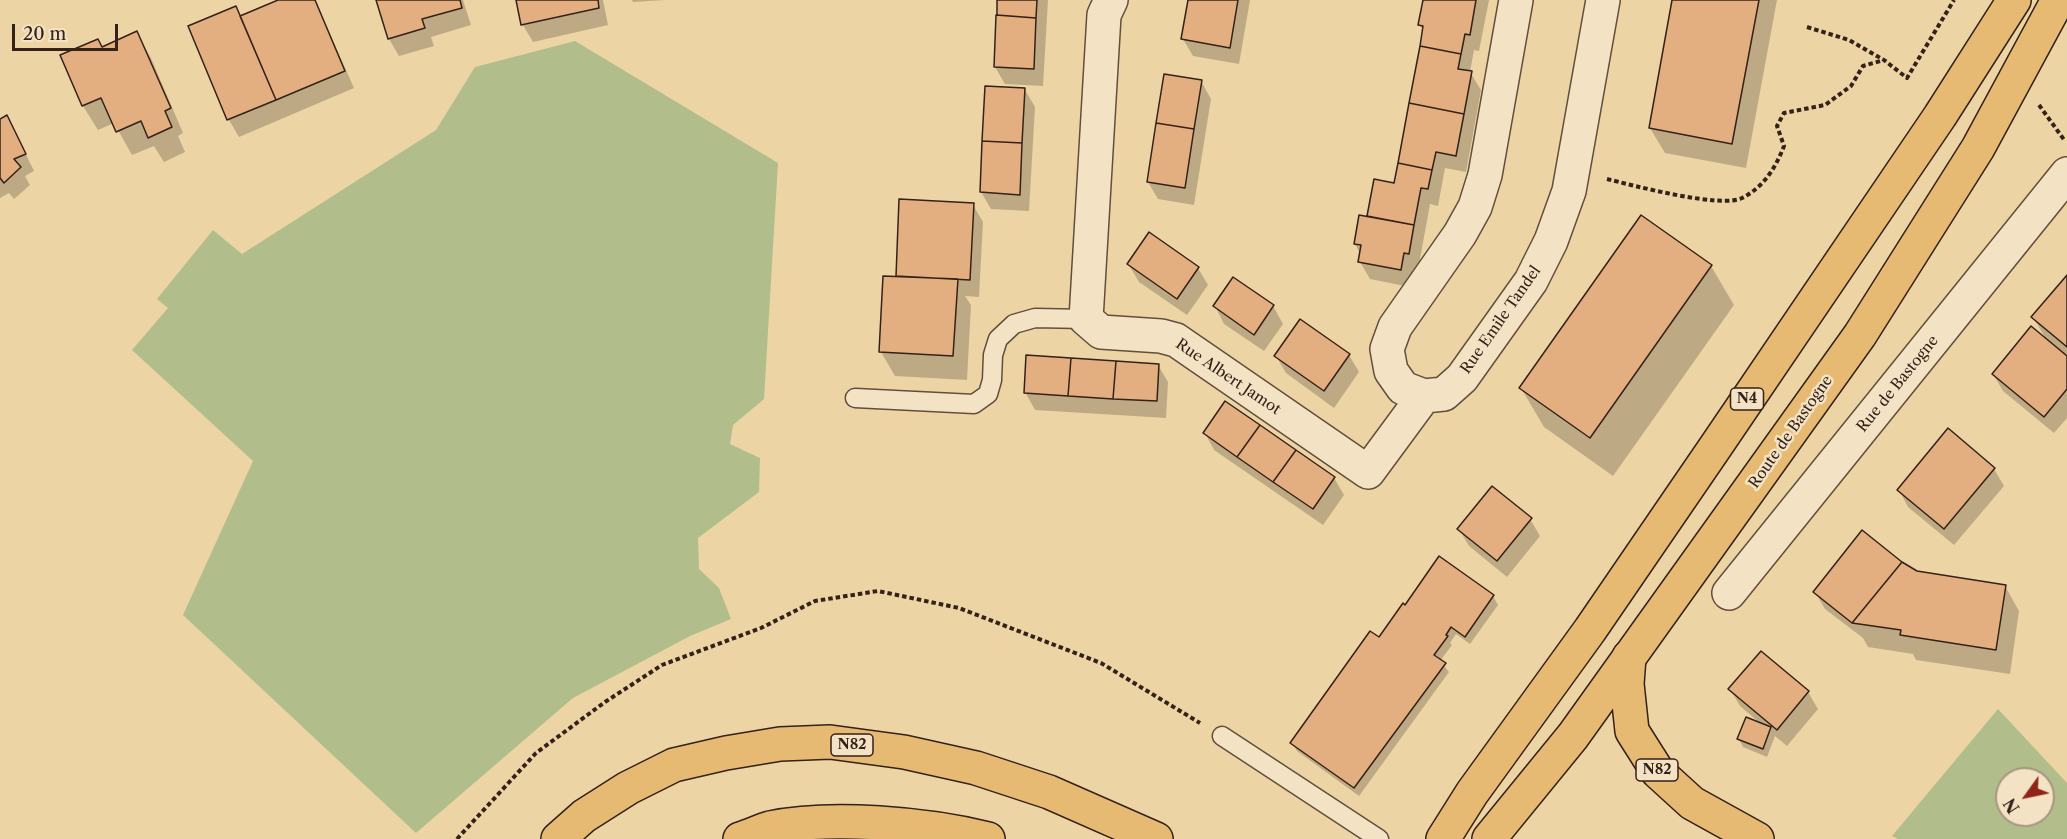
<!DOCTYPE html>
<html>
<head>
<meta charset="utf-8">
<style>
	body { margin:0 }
	#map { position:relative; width:2067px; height:839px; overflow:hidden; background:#edd4a4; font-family:"Libre Caslon Text",serif }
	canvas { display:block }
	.north { position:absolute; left:1995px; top:767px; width:60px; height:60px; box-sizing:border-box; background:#f3e3c4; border:2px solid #a79580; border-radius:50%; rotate:237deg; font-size:16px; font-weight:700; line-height:24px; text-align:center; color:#342119 }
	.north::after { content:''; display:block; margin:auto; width:21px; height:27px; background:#8f2418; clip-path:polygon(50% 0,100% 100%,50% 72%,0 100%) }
	.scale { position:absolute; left:12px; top:24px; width:106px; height:27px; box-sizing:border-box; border:3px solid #342119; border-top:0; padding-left:8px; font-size:18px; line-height:21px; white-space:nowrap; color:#342119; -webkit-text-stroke:4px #f3e3c4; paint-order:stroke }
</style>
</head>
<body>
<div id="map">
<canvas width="2067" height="839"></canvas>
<div class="north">N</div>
<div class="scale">20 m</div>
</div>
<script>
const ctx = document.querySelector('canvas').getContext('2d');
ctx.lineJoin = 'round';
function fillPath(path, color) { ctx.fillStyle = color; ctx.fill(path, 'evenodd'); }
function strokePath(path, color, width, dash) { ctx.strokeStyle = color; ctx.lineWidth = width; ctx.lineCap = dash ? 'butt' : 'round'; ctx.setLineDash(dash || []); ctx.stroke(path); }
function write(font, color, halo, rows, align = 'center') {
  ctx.font = font + ' "Libre Caslon Text",serif'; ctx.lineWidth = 5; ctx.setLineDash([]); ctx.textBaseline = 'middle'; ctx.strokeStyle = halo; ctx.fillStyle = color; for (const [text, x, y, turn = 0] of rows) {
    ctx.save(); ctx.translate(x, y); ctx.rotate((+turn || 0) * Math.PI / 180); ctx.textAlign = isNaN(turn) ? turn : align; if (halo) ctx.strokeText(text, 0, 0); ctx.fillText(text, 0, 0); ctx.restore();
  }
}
fillPath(new Path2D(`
	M575,41L778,163L764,399L733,425L730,444L760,458L759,492L698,538L699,569L719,588L731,619L690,636L573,698L416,833L183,615L253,461L132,350L168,308L157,299L213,230L242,254L436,130L475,67Z
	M1998,709L2067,783V839H1898L1892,836ZM2007,779H2043V815H2007Z`), '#b1be8b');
fillPath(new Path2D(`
	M282,0H315L354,88L239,137L229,120L190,27L241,17Z
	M378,0H463L471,25L431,37L434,46L399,56L389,39Z
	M517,0H603L608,25L533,42L523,25Z
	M632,0H665L633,2Z
	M999,0H1048L1043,86L1005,84L995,67Z
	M1189,0H1250L1239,64L1193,56L1183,39Z
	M1424,0H1489L1479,51L1474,50L1470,72L1481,90L1466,172L1445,168L1438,206L1430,204L1418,270L1414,269L1410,287L1370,279L1360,262L1361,255L1355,244L1368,218L1375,181L1395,184L1424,32L1420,25Z
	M1674,0H1777L1746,168L1665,153L1650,128Z
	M137,33L151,58L183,133L178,136L185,152L164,162L154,146L132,155L114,123L98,130L83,106L62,56L102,48Z
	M1201,81L1211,99L1194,205L1158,199L1148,182Z
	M1025,90L1035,107L1029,211L991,209L981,192Z
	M0,120L16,134L34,171L25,176L30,185L14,199L9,193L0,198Z
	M973,205L983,222L979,297L965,296L971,305L967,380L895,376L881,352L899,278L897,275Z
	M1129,265L1198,268L1208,285L1187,315L1139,282Z
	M1711,266L1734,305L1613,476L1544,427L1521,388Z
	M2067,277V418L2054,433L2003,391L1993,374L2046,339L2033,317Z
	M1215,306H1273L1283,324L1264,351L1224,324Z
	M1349,355L1359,372L1334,408L1286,373L1276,356Z
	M1158,365L1168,382L1166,418L1035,410L1025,392Z
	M1205,433L1334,478L1344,495L1323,525L1214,450Z
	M1994,469L2004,486L1954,545L1908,507L1899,490Z
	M1530,519L1540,536L1507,577L1469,546L1459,529Z
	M1440,558L1493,596L1498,605L1470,644L1456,634L1450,643L1452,645L1440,661L1449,672L1359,796L1297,751L1292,743L1405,607Z
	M1901,563L1917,572L2005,586L2019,611L2010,674L1916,660L1913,654L1868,647L1863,638L1825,609L1815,592Z
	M1761,653L1808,692L1818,709L1787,746L1775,736L1767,757L1743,747L1739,739L1761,724L1740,706L1730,689Z`), '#0003');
const building = new Path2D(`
	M278,0H315L345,71L276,100L240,16Z
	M376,0H460L462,8L422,19L425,28L388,39Z
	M516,0H598L599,8L521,25Z
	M997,0H1037L1036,18L997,15Z
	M1188,0H1238L1230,48L1181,39Z
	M1423,0H1476L1470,35L1465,34L1461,54L1420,46L1423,26L1418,25Z
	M1672,0H1759L1732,144L1649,128Z
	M236,6L276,100L227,120L188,26Z
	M996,15L1036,18L1034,69L994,67Z
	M137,31L171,108L165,111L172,127L148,138L141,121L116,132L101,98L82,106L60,55L98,39L102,47Z
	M1420,46L1461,54L1458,69L1472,71L1464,114L1409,103Z
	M1164,74L1202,80L1194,129L1156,123Z
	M985,86L1025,88L1022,143L982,141Z
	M1409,103L1464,114L1456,156L1436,152L1432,170L1398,163Z
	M7,115L26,154L14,159L21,167L4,183L0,178V119Z
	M1156,123L1194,129L1185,188L1147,182Z
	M982,141L1022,143L1020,195L980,192Z
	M1398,163L1432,170L1428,189L1421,188L1414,225L1367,216L1374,179L1394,183Z
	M899,199L974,203L970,280L896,276Z
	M1359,215L1414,225L1409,254L1404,253L1401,270L1358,262L1361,245L1354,244Z
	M1641,215L1712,265L1590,438L1519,388Z
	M1149,232L1199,267L1177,299L1127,264Z
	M2067,275V347L2031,317Z
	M883,276L958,279L953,356L879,352Z
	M1233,277L1274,305L1254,335L1213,306Z
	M1300,319L1350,354L1324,391L1274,356Z
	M2031,326L2067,356V389L2044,417L1992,374Z
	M1026,355L1071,358L1068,396L1024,393Z
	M1071,358L1116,361L1113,399L1068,396Z
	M1116,361L1159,364L1157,401L1113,399Z
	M1225,401L1260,425L1237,457L1203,433Z
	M1260,425L1296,450L1273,482L1237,457Z
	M1948,428L1995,468L1944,529L1897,490Z
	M1296,450L1335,477L1313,509L1273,482Z
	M1492,486L1532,518L1497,561L1457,529Z
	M1862,530L1902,562L1852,623L1813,592Z
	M1439,556L1494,595L1465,637L1451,627L1446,635L1448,636L1434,655L1446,663L1354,788L1290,743L1370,631L1379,637L1403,603L1405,605Z
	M1902,562L1917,571L2006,585L1996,650L1900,635L1901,630L1852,623Z
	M1761,651L1809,691L1777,730L1728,689Z
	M1746,717L1771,727L1763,749L1737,739Z`);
fillPath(building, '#e3af80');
strokePath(building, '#342119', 1.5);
const service = new Path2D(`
	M855,398L974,404L988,394L992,380L993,355L998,339L1014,324L1035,318L1086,319
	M1222,736L1379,839`);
const minor = new Path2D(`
	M1111,0L1104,15L1086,319L1101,332L1161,336L1176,340L1368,472L1424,396
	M1516,0L1485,175L1475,207L1460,234L1395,327L1387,349L1391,371L1403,388L1424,396L1444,394L1462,378L1531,281L1551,241L1569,191L1603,0
	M1729,593L2067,174`);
const primary = new Path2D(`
	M1443,839L1472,793L1590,630L1716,446L1940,116L2014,0
	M1489,839L1573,736L1860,335L1978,148L2058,0`);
const trunk = new Path2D(`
	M1629,657L1627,684L1632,731L1658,772L1692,803L1757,839
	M558,839L584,816L628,788L674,765L726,753L780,744L830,742L904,752L976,768L1049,792L1156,839
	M740,839C750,836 760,831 770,828C831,815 928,824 988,839`);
strokePath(service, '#624e3c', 21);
strokePath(minor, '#624e3c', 36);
strokePath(primary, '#342119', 36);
strokePath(trunk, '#342119', 36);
strokePath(new Path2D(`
	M1807,27L1849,40L1884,60L1907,78L1954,0
	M2039,105L2065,141
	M1607,179C1631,185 1722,209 1742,198C1764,187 1776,167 1784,146L1777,126L1784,113L1825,105L1851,86L1863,66L1884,60
	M457,839L536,753L605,702L662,665L761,628L815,601L878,591L959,608L1101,663L1200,723`), '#342119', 4, [4.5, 3]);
strokePath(service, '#f3e3c4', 18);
strokePath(minor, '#f3e3c4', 33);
strokePath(primary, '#e6ba72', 33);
strokePath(trunk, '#e6ba72', 33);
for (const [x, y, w] of [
	[1747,399,33],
	[852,745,42],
	[1657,770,42]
]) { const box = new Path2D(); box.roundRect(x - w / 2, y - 11, w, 22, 4.5); ctx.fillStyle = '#f3e3c4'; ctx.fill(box); strokePath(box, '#342119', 1.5); }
write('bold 14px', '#342119', null, [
	["N4",1747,399],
	["N82",852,745],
	["N82",1657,770]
]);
write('15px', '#342119', '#f3e3c4', [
	["Rue Emile Tandel",1501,320,-55],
	["Rue Albert Jamot",1228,377,34],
	["Rue de Bastogne",1898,384,-51],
	["Route de Bastogne",1791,432,-55]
]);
</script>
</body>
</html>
